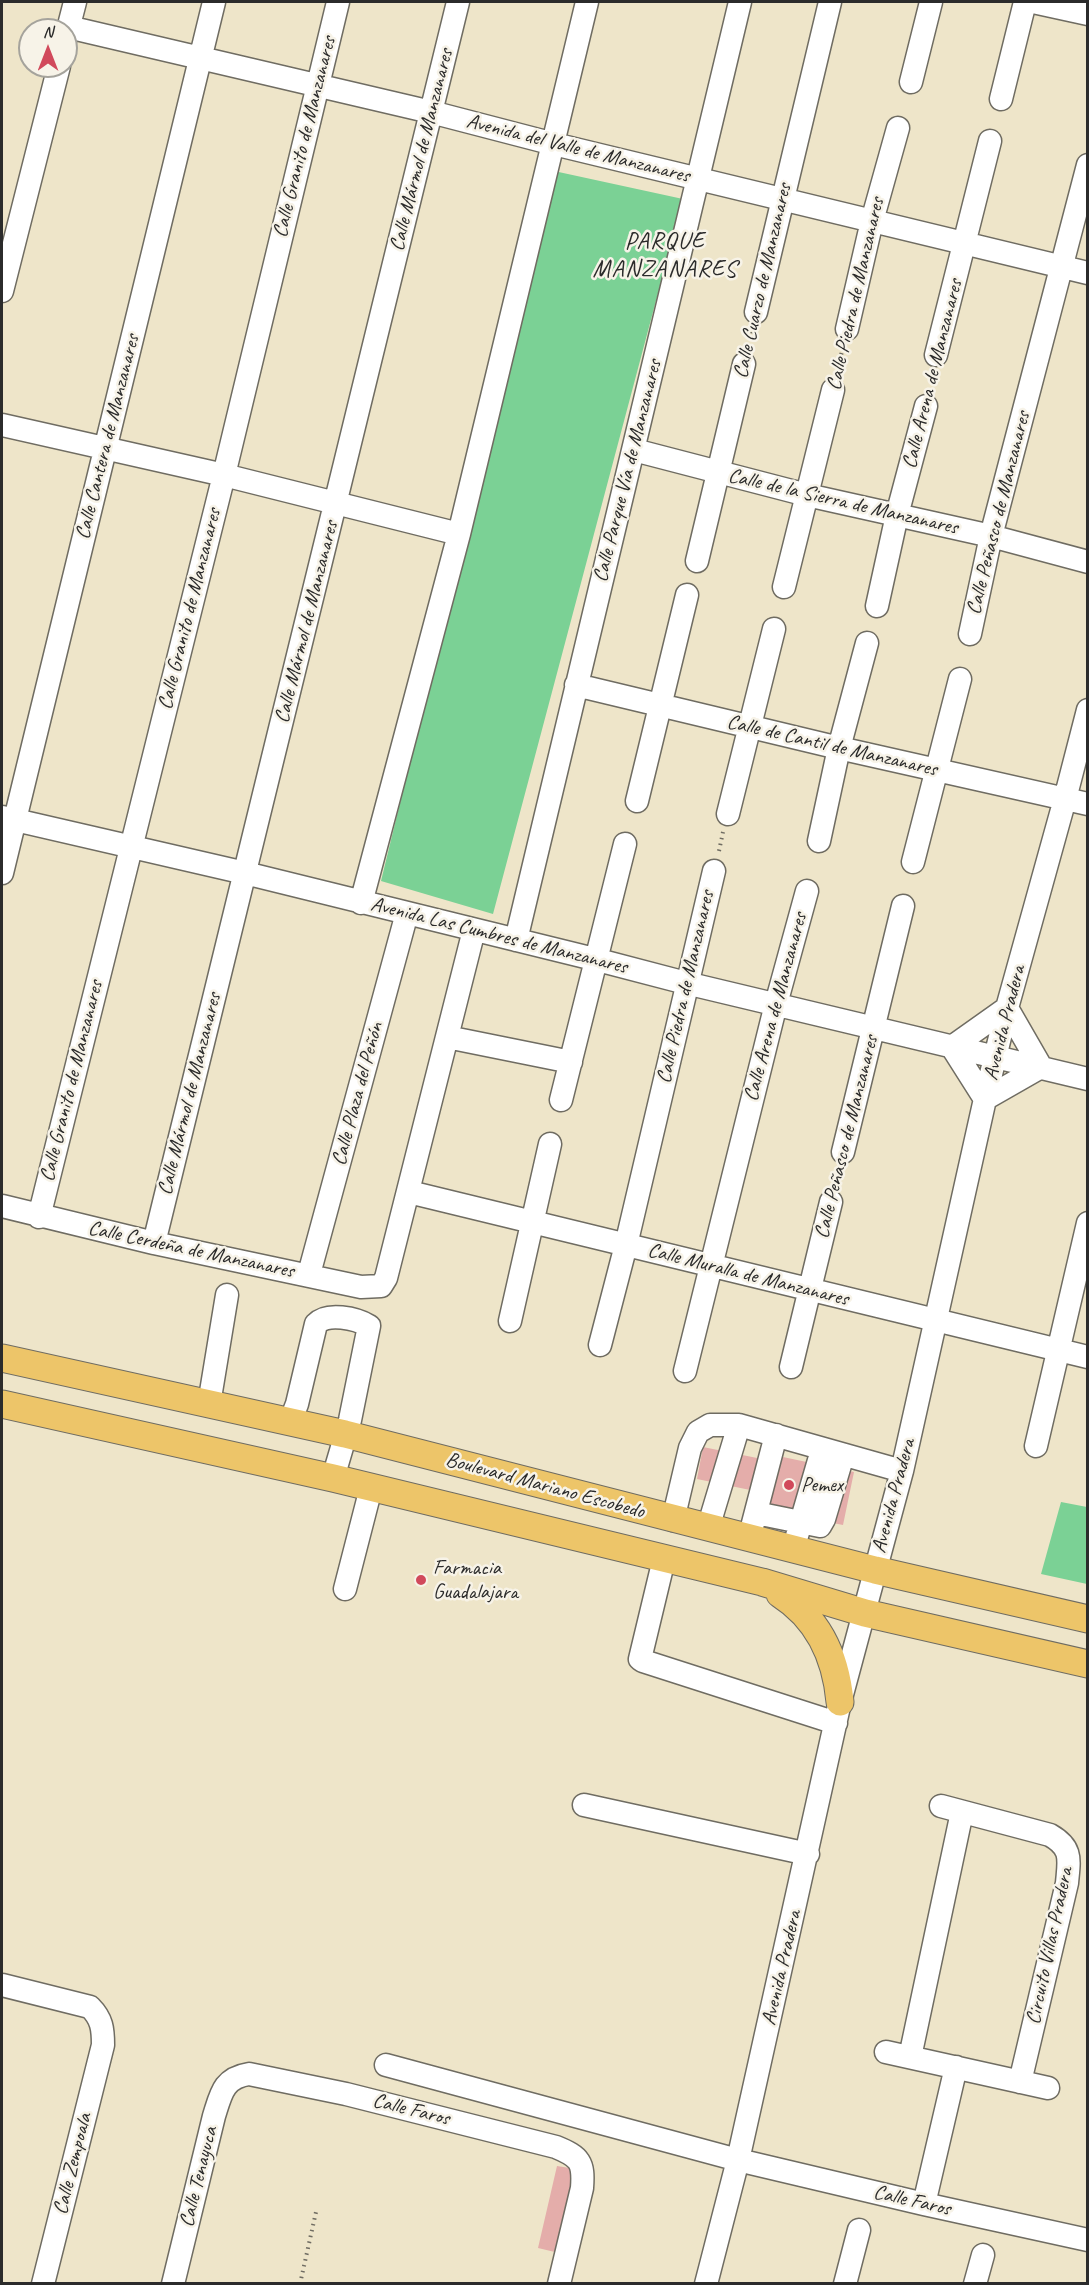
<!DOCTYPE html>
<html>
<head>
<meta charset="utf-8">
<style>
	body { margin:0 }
	#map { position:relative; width:1089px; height:2285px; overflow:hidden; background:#eee5c9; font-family:Caveat,sans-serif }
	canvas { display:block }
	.frame { position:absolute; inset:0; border:3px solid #2b2b2b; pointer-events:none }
	.north { position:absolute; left:18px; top:18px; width:60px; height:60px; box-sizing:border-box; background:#f7f3e8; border:2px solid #a5a39c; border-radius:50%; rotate:0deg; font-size:16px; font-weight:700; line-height:24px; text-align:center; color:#2b2b2b }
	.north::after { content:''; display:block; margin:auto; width:21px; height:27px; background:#d1495b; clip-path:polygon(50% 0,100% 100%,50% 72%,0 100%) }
</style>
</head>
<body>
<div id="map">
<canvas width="1089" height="2285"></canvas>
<div class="frame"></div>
<div class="north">N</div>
</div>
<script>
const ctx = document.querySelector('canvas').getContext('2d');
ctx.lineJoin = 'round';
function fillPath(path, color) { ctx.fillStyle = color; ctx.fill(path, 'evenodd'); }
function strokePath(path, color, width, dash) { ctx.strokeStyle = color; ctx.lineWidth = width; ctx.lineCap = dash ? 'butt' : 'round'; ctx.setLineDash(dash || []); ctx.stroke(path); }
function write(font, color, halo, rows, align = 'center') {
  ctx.font = font + ' Caveat,sans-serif'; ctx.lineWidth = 5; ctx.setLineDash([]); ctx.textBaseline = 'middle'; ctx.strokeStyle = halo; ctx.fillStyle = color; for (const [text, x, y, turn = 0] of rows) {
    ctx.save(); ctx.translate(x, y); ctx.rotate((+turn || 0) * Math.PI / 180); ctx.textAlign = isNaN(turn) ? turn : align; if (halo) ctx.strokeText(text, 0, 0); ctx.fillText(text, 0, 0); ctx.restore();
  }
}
fillPath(new Path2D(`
	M554,171L683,199L493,914L381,881Z
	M1061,1502L1087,1507V1584L1041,1574Z`), '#7bd195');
fillPath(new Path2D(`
	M703,1447L762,1459L764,1453L854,1472L843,1525L752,1507L755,1491L697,1479Z
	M557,2166L576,2169L559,2253L538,2248Z`), '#e4adaa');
const minor = new Path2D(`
	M1033,2L1088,14
	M68,27L431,112L554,144L1088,273
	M66,37L75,2
	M911,82L931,2
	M1001,99L1025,2
	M2,291L59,66
	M756,312L830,2
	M847,329L872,221L898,128
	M936,355L990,141
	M2,425L224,475L459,534
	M634,450L807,495L991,536L1088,562
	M697,561L744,364
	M784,587L833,390
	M877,606L897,515L926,406
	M970,634L991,536L1088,165
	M576,685L839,748L1088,804
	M637,801L687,595
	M728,814L774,629
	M2,817L245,873L598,960L686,983L1088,1079
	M819,841L839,748L867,643
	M913,862L960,679
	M2,873L214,2
	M361,903L459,534L587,2
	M516,940L740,2
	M1007,1008L1041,1067L985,1099L952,1047Z
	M447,1037L571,1062
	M561,1100L625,844
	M843,1152L903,906
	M409,1192L1088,1357
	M2,1206L154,1243L361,1287L381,1286L386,1278L474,930
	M39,1217L224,475L338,2
	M154,1243L458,2
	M309,1274L407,913
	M510,1321L550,1144
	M600,1345L626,1245L714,871
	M791,1367L831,1202
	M685,1371L776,1004L807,891
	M209,1404L227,1295
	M290,1422L297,1404L316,1324C327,1312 356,1318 369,1326L350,1420L333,1478
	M1036,1446L1088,1223
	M756,1513L820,1526L824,1519L843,1455
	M673,1520L690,1448L698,1432L710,1425H739L902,1471
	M752,1527L776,1435
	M708,1528L739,1425
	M797,1536L822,1450
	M664,1559L640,1659L643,1661L836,1723
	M345,1589L371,1488
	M584,1805L808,1854
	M941,1806L1050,1835C1073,1848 1069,1860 1067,1883L1020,2082
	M2,1985L90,2007C102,2019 103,2029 103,2045L43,2284
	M886,2052L1048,2088
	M910,2057L962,1812
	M386,2065L738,2160L924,2204L1088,2240
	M924,2204L956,2067
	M173,2284L214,2116C221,2094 223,2078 249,2074L346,2094L556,2147C580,2157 584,2162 582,2188L559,2284
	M706,2284L738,2160L840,1702L902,1471L985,1099L1007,1008L1065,799L1088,710
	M845,2284L859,2230
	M975,2284L983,2255`);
const major = new Path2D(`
	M2,1358L345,1434L875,1570L1088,1619
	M2,1404L333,1478L762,1582L865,1613L1088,1664
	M780,1594C819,1619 836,1657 840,1702`);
strokePath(minor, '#6f6c62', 25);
strokePath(major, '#6f6c62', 29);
strokePath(new Path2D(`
	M748,345L752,329
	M837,372L843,347
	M719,851L723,832
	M300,2284L316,2212`), '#6f6c62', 4, [1.5, 4.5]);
strokePath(minor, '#fff', 22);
strokePath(major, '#edc569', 27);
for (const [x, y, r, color] of [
	[789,1485,6,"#d1495b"],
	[421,1580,6,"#d1495b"]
]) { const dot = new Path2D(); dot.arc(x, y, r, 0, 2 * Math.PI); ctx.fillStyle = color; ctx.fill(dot); strokePath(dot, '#f7f3e8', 2); }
write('21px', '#2b2b2b', '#f7f3e8', [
	["Calle Granito de Manzanares",305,137,-76],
	["Avenida del Valle de Manzanares",578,149,14],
	["Calle Mármol de Manzanares",422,150,-76],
	["Calle Cuarzo de Manzanares",763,281,-77],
	["Calle Piedra de Manzanares",856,294,-77],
	["Calle Arena de Manzanares",933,374,-76],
	["Calle Cantera de Manzanares",108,437,-76],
	["Calle Parque Vía de Manzanares",628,471,-76],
	["Calle de la Sierra de Manzanares",843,502,13],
	["Calle Peñasco de Manzanares",999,513,-76],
	["Calle Granito de Manzanares",190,609,-76],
	["Calle Mármol de Manzanares",307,622,-76],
	["Calle de Cantil de Manzanares",832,746,13],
	["Avenida Las Cumbres de Manzanares",499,936,14],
	["Calle Piedra de Manzanares",686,987,-77],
	["Calle Arena de Manzanares",776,1007,-75],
	["Avenida Pradera",1005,1023,-76],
	["Calle Granito de Manzanares",72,1081,-76],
	["Calle Mármol de Manzanares",190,1094,-76],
	["Calle Plaza del Peñón",358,1094,-75],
	["Calle Peñasco de Manzanares",847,1137,-76],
	["Calle Cerdeña de Manzanares",191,1250,12],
	["Calle Muralla de Manzanares",748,1275,14],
	["Boulevard Mariano Escobedo",545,1486,15],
	["Avenida Pradera",894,1496,-75],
	["Circuito Villas Pradera",1050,1946,-78],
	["Avenida Pradera",782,1968,-77],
	["Calle Faros",411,2110,14],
	["Calle Zempoala",73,2164,-76],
	["Calle Tenayuca",199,2177,-76],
	["Calle Faros",912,2201,13]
]);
write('21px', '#2b2b2b', '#f7f3e8', [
	["Pemex",801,1485],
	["Farmacia",433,1568],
	["Guadalajara",433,1592]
], 'left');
ctx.letterSpacing = '1.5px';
write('24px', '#2b2b2b', '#f7f3e8', [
	["PARQUE",665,242],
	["MANZANARES",665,270]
]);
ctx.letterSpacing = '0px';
</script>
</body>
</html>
